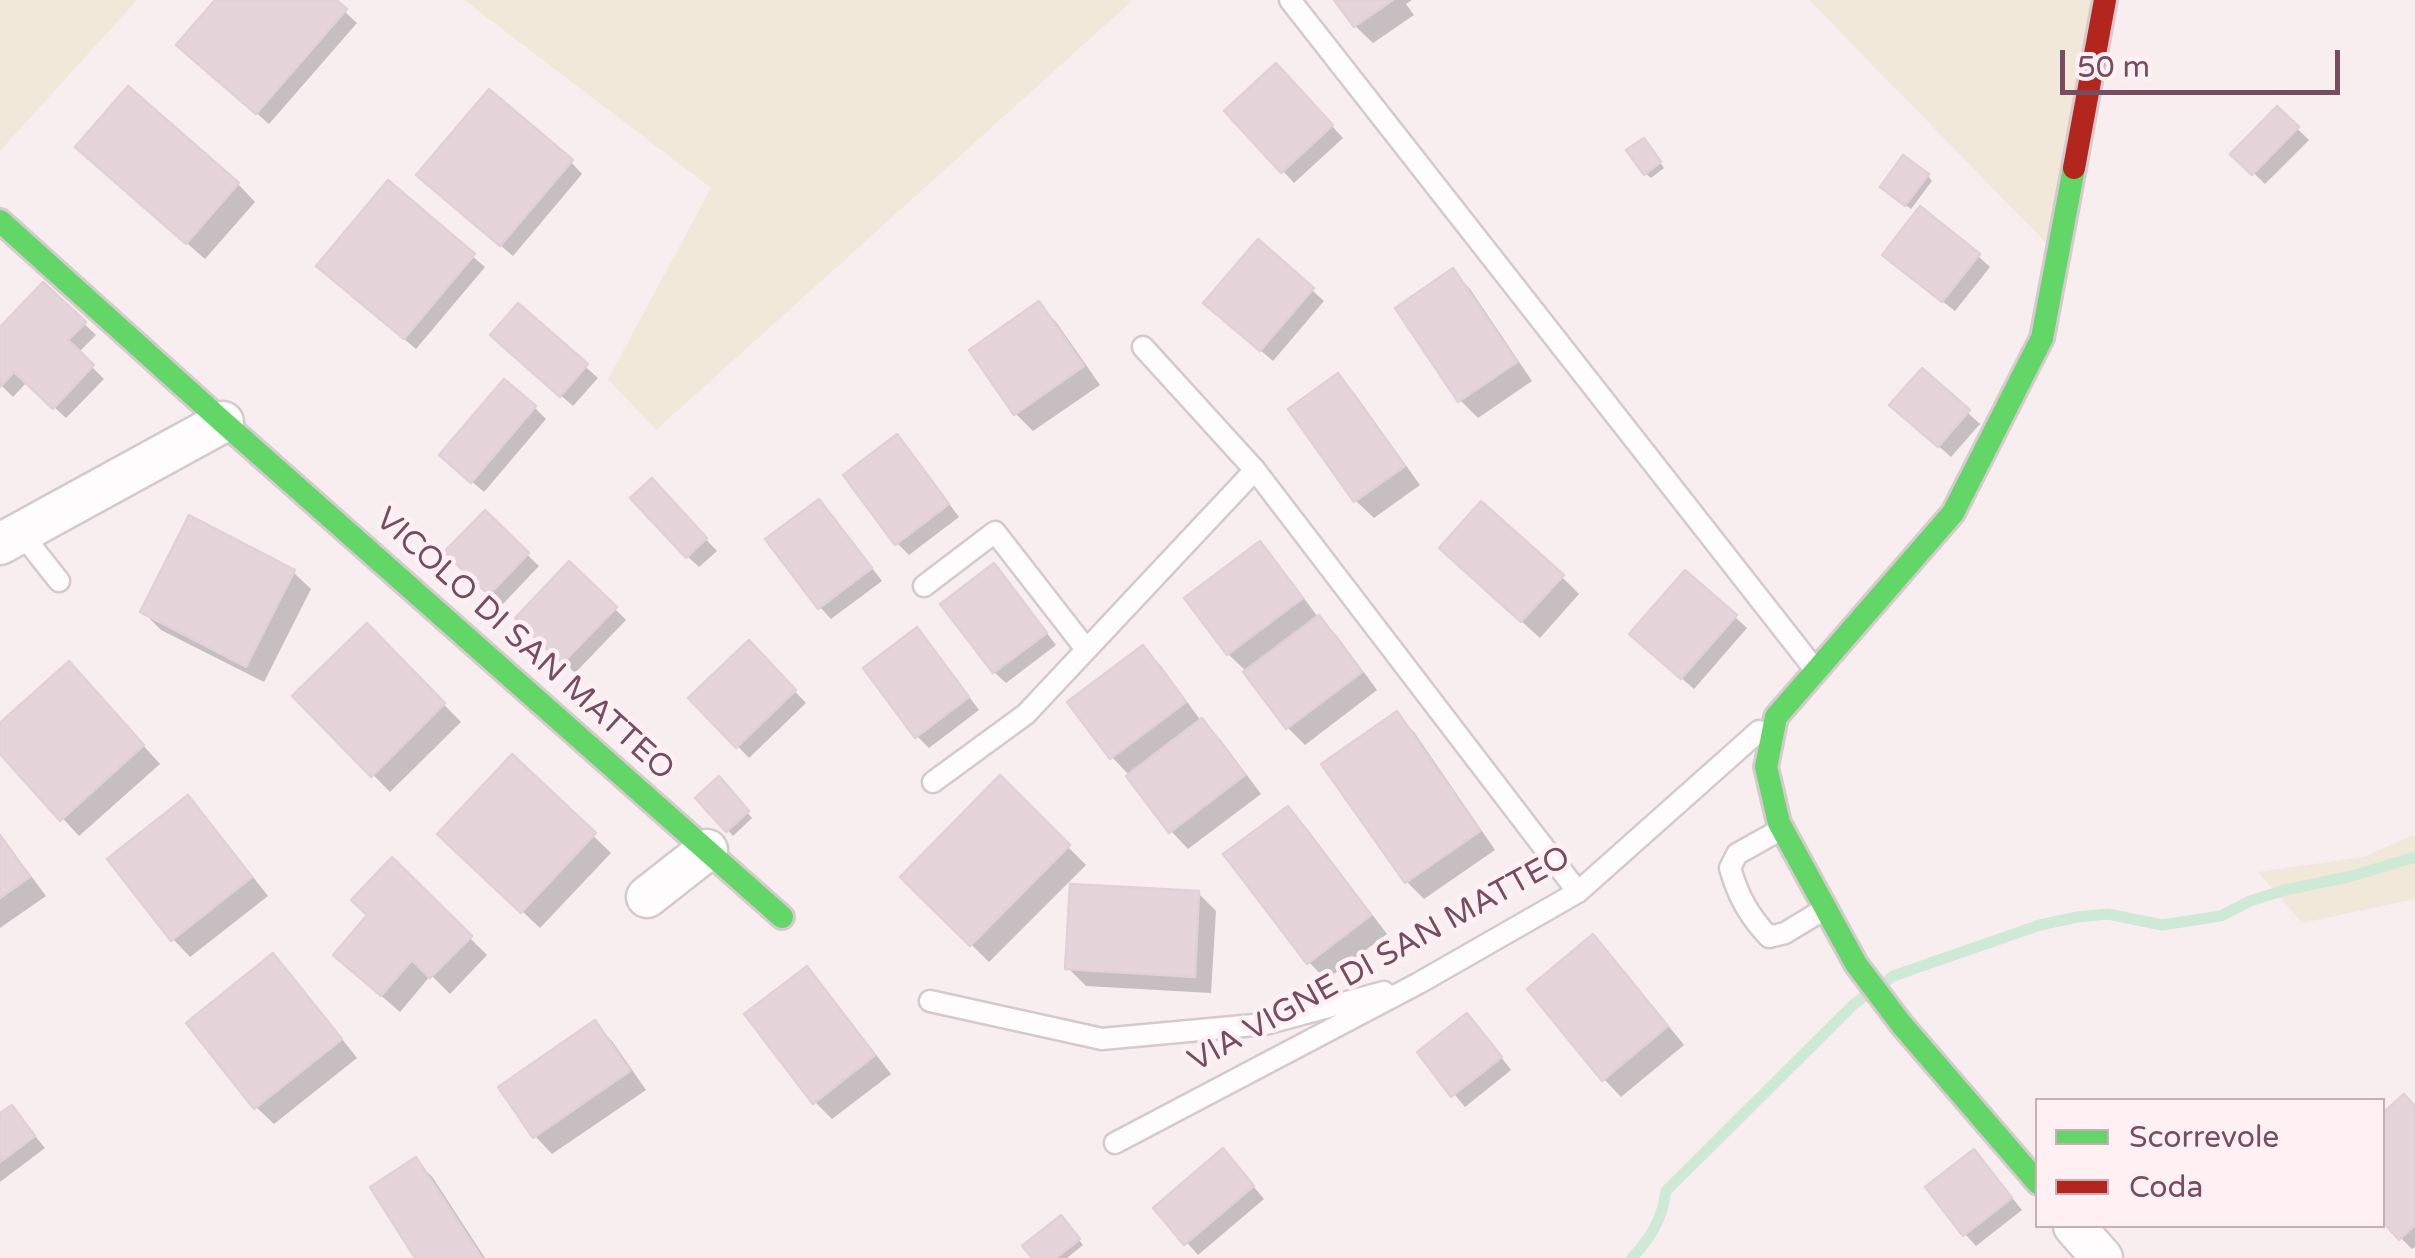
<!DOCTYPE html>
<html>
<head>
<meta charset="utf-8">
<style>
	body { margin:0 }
	#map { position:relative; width:2415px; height:1258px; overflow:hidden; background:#f8eef0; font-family:"Varela Round",sans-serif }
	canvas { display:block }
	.legend { position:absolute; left:2035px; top:1098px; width:350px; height:130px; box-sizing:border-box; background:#fff0f3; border:2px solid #c9aeb8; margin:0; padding:12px 18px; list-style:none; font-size:30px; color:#784c60 }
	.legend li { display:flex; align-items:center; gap:20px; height:50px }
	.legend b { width:50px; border:2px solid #c9aeb8 }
	.scale { position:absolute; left:2060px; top:50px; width:280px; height:45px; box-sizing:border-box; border:5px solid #784c60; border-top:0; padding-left:12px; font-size:30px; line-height:35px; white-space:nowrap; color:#784c60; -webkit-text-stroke:8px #fff0f3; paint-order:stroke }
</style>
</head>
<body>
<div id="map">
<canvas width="2415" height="1258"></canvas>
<ul class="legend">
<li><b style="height:12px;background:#63d668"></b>Scorrevole</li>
<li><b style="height:12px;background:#b3261e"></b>Coda</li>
</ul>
<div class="scale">50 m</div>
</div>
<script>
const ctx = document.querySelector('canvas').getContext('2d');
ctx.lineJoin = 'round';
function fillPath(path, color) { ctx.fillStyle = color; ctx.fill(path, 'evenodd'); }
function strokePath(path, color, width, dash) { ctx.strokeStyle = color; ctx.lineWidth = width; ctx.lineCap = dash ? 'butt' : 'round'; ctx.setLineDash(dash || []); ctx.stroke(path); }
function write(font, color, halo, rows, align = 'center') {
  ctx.font = font + ' "Varela Round",sans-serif'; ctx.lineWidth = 9; ctx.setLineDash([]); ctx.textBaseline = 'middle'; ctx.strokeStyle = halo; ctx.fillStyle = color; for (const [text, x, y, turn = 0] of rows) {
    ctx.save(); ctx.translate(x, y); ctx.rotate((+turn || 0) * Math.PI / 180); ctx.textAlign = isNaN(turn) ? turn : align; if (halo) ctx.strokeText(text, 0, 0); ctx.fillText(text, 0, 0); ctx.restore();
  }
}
fillPath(new Path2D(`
	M0,0H137L0,151Z
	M464,0H1133L656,430L608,379L711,188Z
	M1809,0H2105L2057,254Z
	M2415,834V899L2302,923L2258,872L2364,857Z`), '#f1e8d9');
fillPath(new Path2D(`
	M219,0H332L357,23L269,124L191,56Z
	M1337,0H1412L1406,4L1414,15L1373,43L1355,26Z
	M1288,78L1343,138L1294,183L1228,111Z
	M2278,110L2309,140L2265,184L2234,154Z
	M1649,146L1664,168L1651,178L1645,173Z
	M571,162L582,174L513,256L431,186Z
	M96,164L238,184L255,202L205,259Z
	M1927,175L1932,181L1911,209L1888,192Z
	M388,184L485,267L416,349L331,277Z
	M1978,256L1990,267L1955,311L1897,266Z
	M1453,272L1470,289L1532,381L1478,418L1460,400Z
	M43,285L96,335L78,353L104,379L66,418L27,382L13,397L0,384V331Z
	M1312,290L1324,301L1273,361L1218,314Z
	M1039,304L1056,322L1100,385L1033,431L1016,414Z
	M518,307L598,378L573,406L505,347Z
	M1922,371L1980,424L1951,457L1904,416Z
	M1338,376L1355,394L1420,485L1374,518L1356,501L1291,410Z
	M535,408L546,419L484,492L454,466Z
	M908,449L959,517L909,555L897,543Z
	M663,493L717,551L699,567L687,556Z
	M819,502L831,514L882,581L831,619L820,607Z
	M485,514L539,566L502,605L448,552Z
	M1260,544L1277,562L1318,617L1337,636L1377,690L1305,745L1287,727L1247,672L1228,654Z
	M570,564L626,620L575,673L518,618Z
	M1460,566L1562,577L1579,594L1540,638Z
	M293,572L311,589L264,682L161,630L143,612Z
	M1005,578L1056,645L1006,683L994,672Z
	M1735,617L1747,628L1694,689L1644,646Z
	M367,626L461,722L390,792L296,696Z
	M928,642L979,710L929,748L917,736Z
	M749,644L806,703L749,758L692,698Z
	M1143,648L1161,666L1201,721L1220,739L1261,794L1188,849L1171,831L1130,776L1112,757Z
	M86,682L160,764L79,836L0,750V726Z
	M1397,715L1414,732L1495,850L1424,899L1407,882Z
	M512,757L611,853L540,928L458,851Z
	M1000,779L1086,865L989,962L903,877Z
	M719,780L752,818L733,836L699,798Z
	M188,799L205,816L268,896L190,957L173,939Z
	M1287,809L1305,826L1387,934L1326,980L1309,962Z
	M0,834L46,896L0,928Z
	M392,861L487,955L450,994L431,975L400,1012L354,972L370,915Z
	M1198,893L1216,911L1211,993L1086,986L1068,968Z
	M1593,938L1611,955L1684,1045L1621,1097L1604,1079Z
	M273,957L291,974L357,1058L274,1124L256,1107Z
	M807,970L824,987L891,1074L832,1119L815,1102Z
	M594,1023L612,1041L646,1090L552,1154L535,1136Z
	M1479,1028L1511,1070L1465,1107L1420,1053Z
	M12,1108L45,1148L0,1182V1117Z
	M2415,1109V1247L2412,1249L2401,1238Z
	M416,1160L433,1178L485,1258H418Z
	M1234,1163L1264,1199L1198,1255L1156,1208Z
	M1985,1164L2022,1210L1976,1246L1965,1234Z
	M1066,1223L1083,1245L1067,1258H1035Z`), '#0003');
strokePath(new Path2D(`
	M1888,980L1893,976L2040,925L2077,917L2108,914L2162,925L2221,916L2250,901L2285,890L2352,876L2415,857
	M1632,1258C1651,1237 1662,1220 1666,1191L1854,1004L1865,996`), '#cee9d5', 11);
const building = new Path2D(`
	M215,0H336L347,9L256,114L176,45Z
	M1334,0H1393L1354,27Z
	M1276,63L1333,125L1281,173L1224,111Z
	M128,86L239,183L186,244L75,147Z
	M489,89L573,160L500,246L416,175Z
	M2277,106L2299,127L2252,175L2230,154Z
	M1644,138L1661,162L1644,175L1626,150Z
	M1903,155L1929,174L1905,206L1880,187Z
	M388,180L475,254L404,339L316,266Z
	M1920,206L1980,254L1942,302L1882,255Z
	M1258,239L1314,288L1260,351L1203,303Z
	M1453,268L1517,362L1458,402L1395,308Z
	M43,282L86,322L68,340L94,365L53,409L14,372L0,387V327Z
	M1039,301L1084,366L1014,415L969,350Z
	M518,303L588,364L560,397L490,335Z
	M1922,368L1970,410L1938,447L1889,405Z
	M1338,373L1405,466L1354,502L1288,409Z
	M504,379L536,406L471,483L439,455Z
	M897,434L949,504L895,545L843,475Z
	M652,478L707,538L686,558L630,498Z
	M819,499L872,568L818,609L765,539Z
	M1481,501L1564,575L1521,622L1439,548Z
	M485,510L529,553L489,595L444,552Z
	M189,515L295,570L246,667L140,612Z
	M1260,541L1303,598L1227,655L1184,598Z
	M569,561L617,607L562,664L515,618Z
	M994,563L1047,633L993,673L940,604Z
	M1685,570L1737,615L1681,679L1629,634Z
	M1319,615L1362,672L1286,729L1243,672Z
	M367,623L445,703L371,777L292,696Z
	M917,627L969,697L915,738L863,668Z
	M749,640L796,690L736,748L688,698Z
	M1143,645L1186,702L1110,759L1067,702Z
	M69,661L144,745L60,821L0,754V723Z
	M1397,711L1480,831L1405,883L1321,764Z
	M1202,718L1245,775L1169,833L1126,776Z
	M512,754L596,833L521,913L437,834Z
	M1000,775L1070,845L970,946L900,877Z
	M719,776L749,811L726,832L695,798Z
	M188,795L252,877L171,941L107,859Z
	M1288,806L1371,915L1307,964L1223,854Z
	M0,835L30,877L0,898Z
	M392,857L472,936L430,978L412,960L381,996L333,955L367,915L351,900Z
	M1070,884L1199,891L1195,977L1065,969Z
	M1593,934L1668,1026L1602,1081L1527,989Z
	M273,953L342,1039L254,1109L186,1023Z
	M807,966L875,1055L813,1104L744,1014Z
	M1467,1013L1502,1057L1451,1097L1417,1052Z
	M595,1020L630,1071L533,1138L498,1087Z
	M2404,1094L2415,1106V1225L2399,1240L2382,1221V1114Z
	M12,1105L35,1136L0,1162V1113Z
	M1223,1148L1254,1186L1184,1245L1153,1208Z
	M1974,1149L2012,1198L1963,1236L1925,1187Z
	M416,1157L482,1258H415L370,1187Z
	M1061,1215L1080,1239L1056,1258H1032L1022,1246Z`);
fillPath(building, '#e5d5db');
strokePath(building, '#e1d0d7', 2.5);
const lane = new Path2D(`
	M1290,0L1813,667
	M1143,347L1255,470
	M21,533L59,581
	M924,586L995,532L1086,649
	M933,782L1026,714L1255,470L1578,892
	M1780,830L1737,854L1730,868C1738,896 1749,916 1769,937L1785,933L1823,910
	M930,1001L1102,1039L1265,1024L1384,992
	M1115,1143L1419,983L1578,892L1759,731`);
const street = new Path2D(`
	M0,544L223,422
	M647,897L707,850
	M2074,1226L2102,1258`);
const fast = new Path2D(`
	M0,221L223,422L782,917
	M2038,1183L1902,1025L1856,964L1779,823L1766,767L1776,717L1953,513L2042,338L2074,168`);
const jam = new Path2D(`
	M2074,168L2105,0`);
strokePath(lane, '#d5c9cd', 25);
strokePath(street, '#d5c9cd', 45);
strokePath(fast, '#d7cace', 28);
strokePath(jam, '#d7cace', 28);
strokePath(lane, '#fefcfd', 20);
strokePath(street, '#fefcfd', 40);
strokePath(fast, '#63d668', 22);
strokePath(jam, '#b3261e', 22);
write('32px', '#784c60', '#fff0f3', [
	["VICOLO DI SAN MATTEO",524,645,42],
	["VIA VIGNE DI SAN MATTEO",1380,960,-29]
]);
</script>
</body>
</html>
